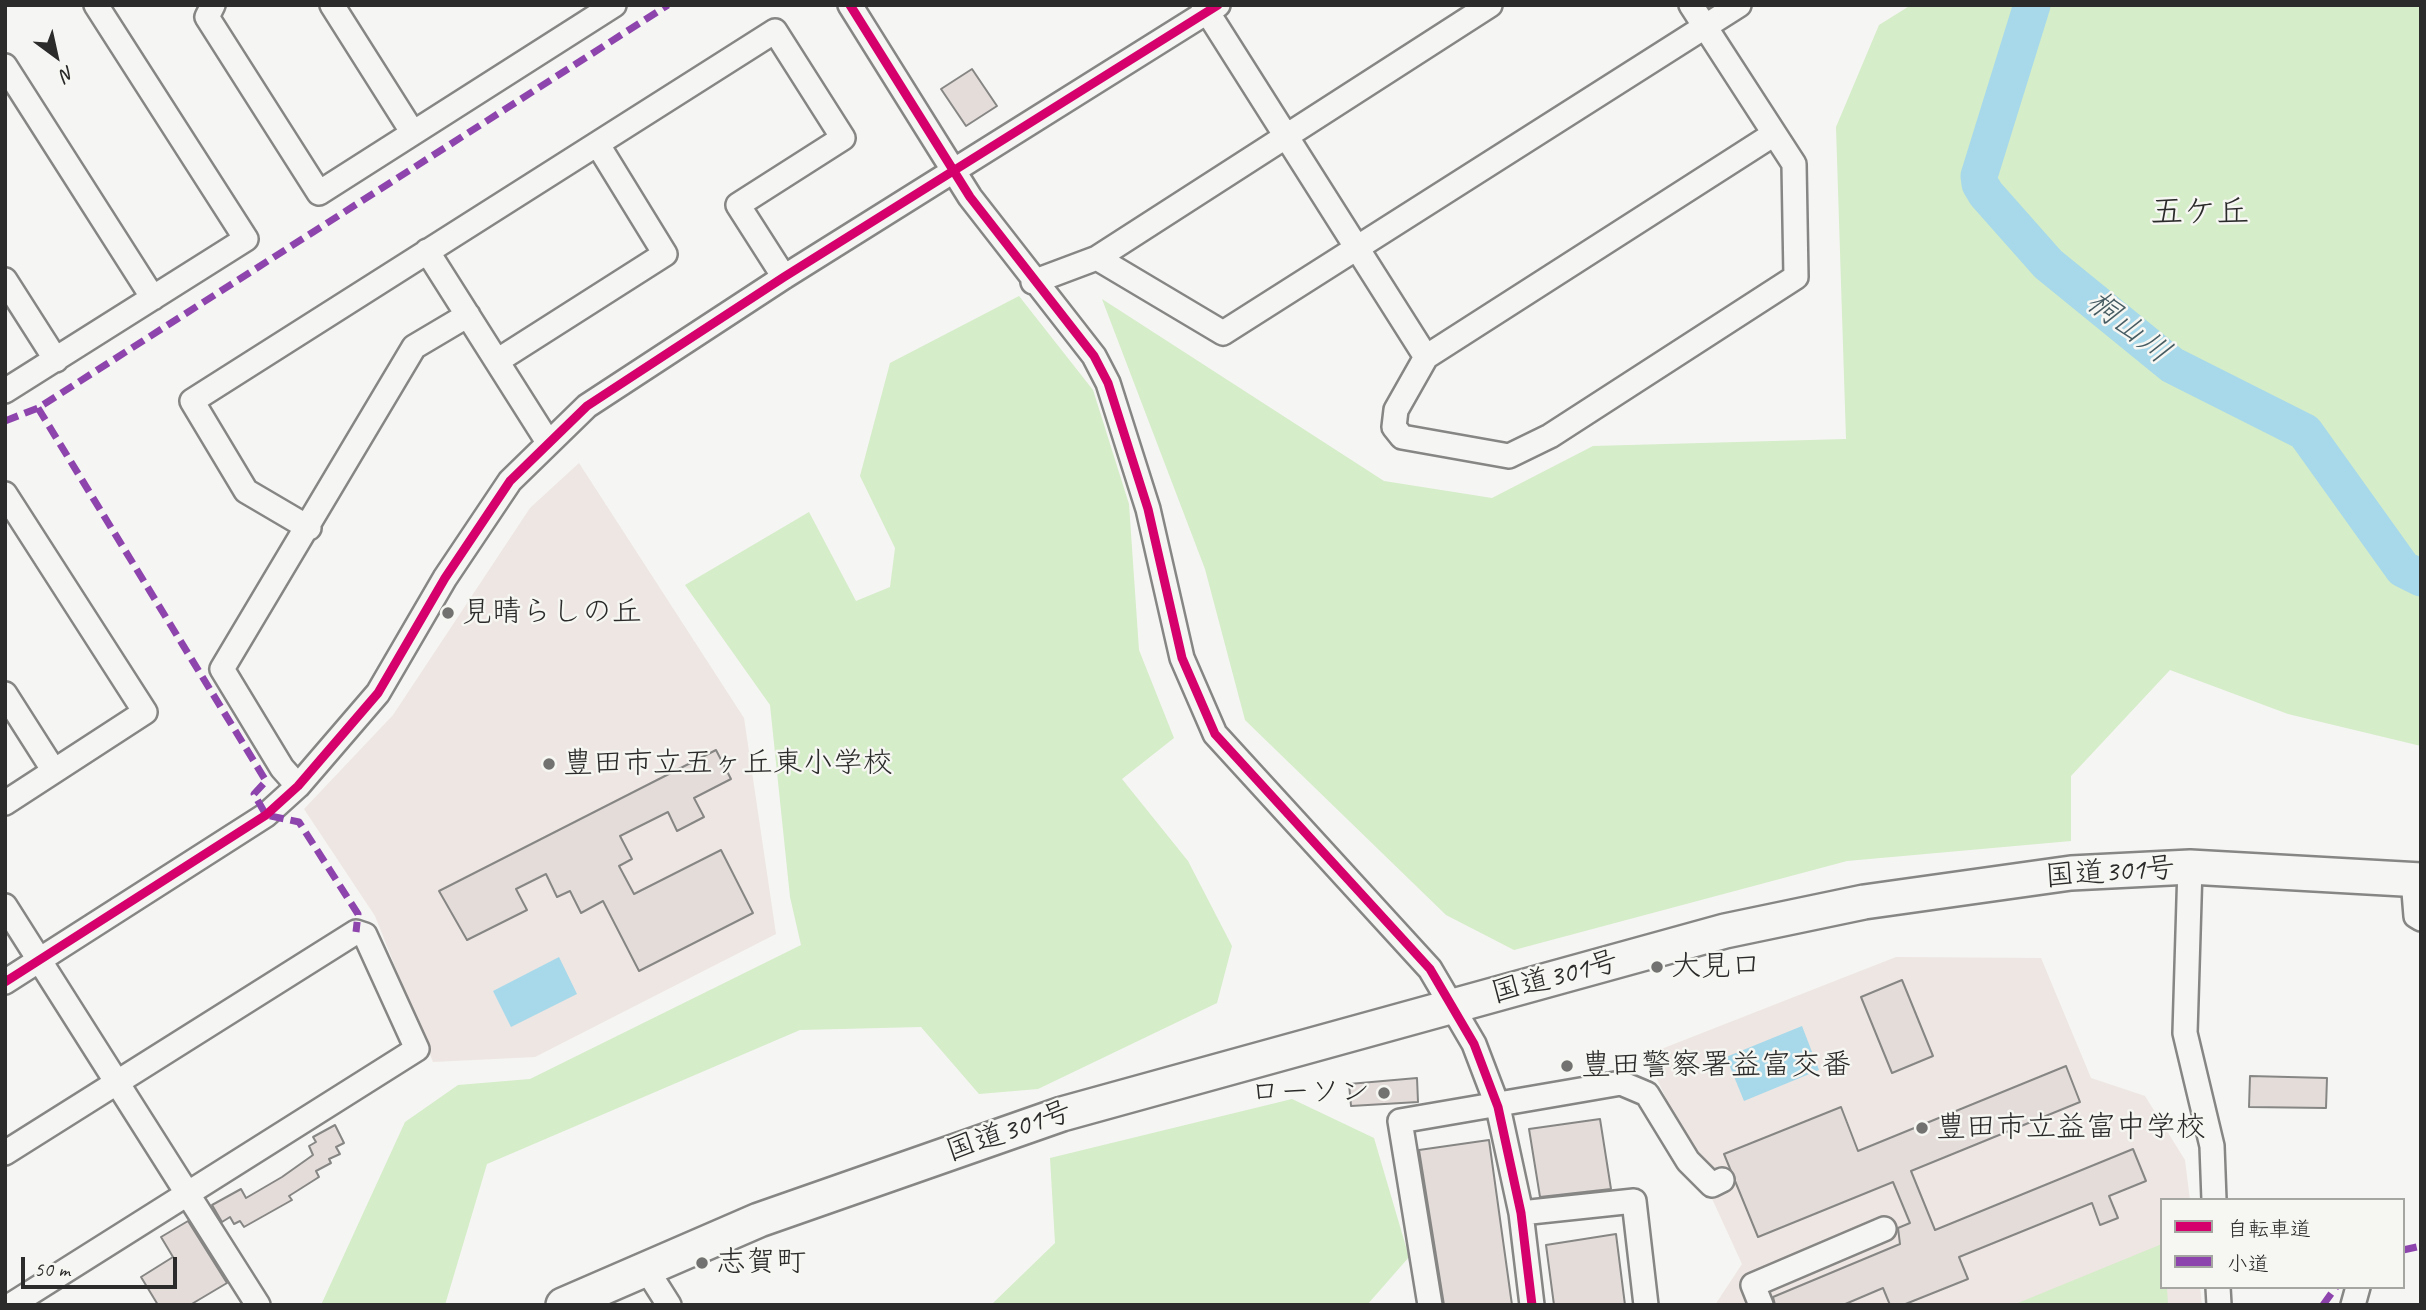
<!DOCTYPE html>
<html>
<head>
<meta charset="utf-8">
<style>
	body { margin:0 }
	#map { position:relative; width:2426px; height:1310px; overflow:hidden; background:#f5f5f3; font-family:Caveat,"Klee One",sans-serif }
	canvas { display:block }
	.frame { position:absolute; inset:0; border:7px solid #2b2b2b; pointer-events:none }
	.legend { position:absolute; left:2160px; top:1198px; width:245px; height:91px; box-sizing:border-box; background:#f6f6f2; border:2px solid #a5a5a2; margin:0; padding:9px 12px; list-style:none; font-size:21px; color:#2b2b2b }
	.legend li { display:flex; align-items:center; gap:14px; height:35px }
	.legend b { width:35px; border:2px solid #a5a5a2 }
	.north { position:absolute; left:21px; top:21px; width:70px; height:70px; -webkit-text-stroke:5px #f6f6f2; paint-order:stroke; rotate:147deg; font-size:19px; font-weight:700; line-height:28px; text-align:center; color:#2b2b2b }
	.north::after { content:''; display:block; margin:auto; width:24px; height:32px; background:#2b2b2b; clip-path:polygon(50% 0,100% 100%,50% 72%,0 100%) }
	.scale { position:absolute; left:21px; top:1257px; width:156px; height:32px; box-sizing:border-box; border:4px solid #2b2b2b; border-top:0; padding-left:9px; font-size:21px; line-height:24px; white-space:nowrap; color:#2b2b2b; -webkit-text-stroke:5px #f6f6f2; paint-order:stroke }
</style>
</head>
<body>
<div id="map">
<canvas width="2426" height="1310"></canvas>
<div class="frame"></div>
<ul class="legend">
<li><b style="height:9px;background:#d6006c"></b>自転車道</li>
<li><b style="height:9px;background:#8e44ad"></b>小道</li>
</ul>
<div class="north">N</div>
<div class="scale">50 m</div>
</div>
<script>
const ctx = document.querySelector('canvas').getContext('2d');
ctx.lineJoin = 'round';
function fillPath(path, color) { ctx.fillStyle = color; ctx.fill(path, 'evenodd'); }
function strokePath(path, color, width, dash) { ctx.strokeStyle = color; ctx.lineWidth = width; ctx.lineCap = dash ? 'butt' : 'round'; ctx.setLineDash(dash || []); ctx.stroke(path); }
function write(font, color, halo, rows, align = 'center') {
  ctx.font = font + ' Caveat,"Klee One",sans-serif'; ctx.lineWidth = 5; ctx.setLineDash([]); ctx.textBaseline = 'middle'; ctx.strokeStyle = halo; ctx.fillStyle = color; for (const [text, x, y, turn = 0] of rows) {
    ctx.save(); ctx.translate(x, y); ctx.rotate((+turn || 0) * Math.PI / 180); ctx.textAlign = isNaN(turn) ? turn : align; if (halo) ctx.strokeText(text, 0, 0); ctx.fillText(text, 0, 0); ctx.restore();
  }
}
fillPath(new Path2D(`
	M579,463L744,718L776,934L535,1057L433,1062L375,916L304,809L393,715L530,508Z
	M1896,957L2041,958L2091,1078L2145,1096L2185,1160L2190,1200H2162V1287H2200L2202,1305H1715L1742,1264L1646,1055Z`), '#eee6e2');
fillPath(new Path2D(`
	M1911,5H2421V746L2288,714L2170,670L2071,776V841L1847,861L1514,950L1446,915L1245,720L1205,569L1102,299L1384,481L1492,498L1593,446L1846,439L1836,127L1879,25Z
	M1019,296L1093,390L1129,504L1139,650L1174,738L1122,779L1188,861L1232,946L1217,1003L1038,1089L979,1094L921,1027L800,1030L487,1164L445,1305H321L405,1122L458,1085L530,1079L801,945L790,897L770,705L685,585L809,512L856,601L890,587L895,548L860,476L890,363Z
	M1292,1099L1374,1138L1409,1257L1367,1305H991L1055,1243L1050,1158Z
	M2162,1244V1287H2167L2168,1305H2013Z`), '#d5edc8');
fillPath(new Path2D(`
	M559,957L577,994L511,1027L493,991Z
	M1802,1026L1819,1070L1744,1101L1726,1057Z`), '#a7d9eb');
strokePath(new Path2D(`
	M2032,5L1979,176L1980,184L1986,194L2048,264L2172,365L2305,432L2403,569L2421,578`), '#a7d9eb', 37);
const building = new Path2D(`
	M972,69L997,106L966,126L941,89Z
	M716,750L731,779L694,798L704,817L677,831L668,812L620,836L632,859L619,866L634,894L721,850L753,913L639,971L603,901L581,913L570,891L557,897L546,874L516,889L527,910L467,940L439,891Z
	M1902,980L1933,1056L1892,1073L1861,997Z
	M2066,1066L2080,1102L1911,1171L1935,1230L2133,1149L2146,1181L2109,1196L2118,1218L2100,1225L2092,1203L1959,1257L1968,1279L1903,1305H1890L1883,1288L1843,1305H1775L1773,1297L1900,1244L1898,1228L1910,1223L1893,1182L1758,1237L1724,1154L1841,1107L1858,1151Z
	M2250,1076L2327,1078L2326,1108L2249,1107Z
	M1417,1078L1418,1102L1351,1106L1349,1084Z
	M1600,1119L1611,1189L1540,1197L1529,1129Z
	M335,1125L344,1143L336,1147L340,1154L329,1159L331,1163L316,1171L319,1177L289,1196L292,1200L244,1227L240,1221L234,1224L230,1217L222,1222L212,1205L241,1189L246,1198L282,1177L313,1155L309,1146L316,1142L313,1137Z
	M1489,1140L1512,1305H1444L1419,1150Z
	M188,1221L227,1283L190,1305H158L141,1277L173,1257L161,1237Z
	M1616,1234L1625,1305H1554L1546,1245Z`);
fillPath(building, '#e4dcd9');
strokePath(building, '#868685', 2);
const minor = new Path2D(`
	M213,5L207,17L319,193L614,5
	M332,5L413,133
	M850,5L970,197L1094,356L1108,383L1148,509L1182,658L1215,734L1430,969L1474,1044L1498,1107L1521,1213L1532,1305
	M1203,5L1426,357L1396,410L1394,427L1402,437L1509,456L1550,436L1796,277L1794,164L1691,5
	M5,66L153,298
	M427,251L548,442
	M1097,258L1223,333L1739,5
	M5,280L56,360
	M1033,282L1097,258L1490,5
	M1426,357L1774,134
	M497,361L665,254L598,145
	M5,391L246,239L96,5
	M5,494L145,712L5,803
	M309,528L246,491L192,401L775,31L843,138L738,205L784,277
	M5,694L54,771
	M298,786L282,768L222,669L414,347L468,315
	M2190,867L2185,1033L2212,1146L2214,1200
	M2413,879L2416,916L2421,919
	M5,906L258,1305
	M5,982L266,815L298,786L378,693L445,578L510,481L587,406L784,277L1218,5
	M5,1153L356,932L365,935L417,1049L11,1305
	M1521,1213L1634,1201L1646,1305
	M645,1267L669,1305
	M2218,1287L2219,1305
	M1430,1305L1400,1121L1621,1083L1647,1094L1688,1161L1712,1185L1722,1180
	M1761,1305L1753,1285L1884,1229
	M2353,1305L2358,1287`);
const highway = new Path2D(`
	M563,1305L759,1220L1062,1114L1725,931L1864,902L2071,873L2190,867L2421,880`);
strokePath(minor, '#868685', 28);
strokePath(highway, '#868685', 38);
strokePath(minor, '#f5f5f3', 23);
strokePath(highway, '#f5f5f3', 33);
strokePath(new Path2D(`
	M38,408L266,781L254,794L266,815L299,822L358,914L356,932
	M5,421L38,408L668,5
	M2403,1250L2421,1246
	M2323,1305L2336,1287`), '#8e44ad', 7, [14, 7]);
strokePath(new Path2D(`
	M850,5L970,197L1094,356L1108,383L1148,509L1182,658L1215,734L1430,969L1474,1044L1498,1107L1521,1213L1532,1305
	M5,982L266,815L298,786L378,693L445,578L510,481L587,406L784,277L1218,5`), '#d6006c', 9);
for (const [x, y, r, color] of [
	[448,613,7,"#727271"],
	[549,764,7,"#727271"],
	[1657,967,7,"#727271"],
	[1567,1066,7,"#727271"],
	[1384,1093,7,"#727271"],
	[1922,1128,7,"#727271"],
	[702,1263,7,"#727271"]
]) { const dot = new Path2D(); dot.arc(x, y, r, 0, 2 * Math.PI); ctx.fillStyle = color; ctx.fill(dot); strokePath(dot, '#f6f6f2', 2.5); }
write('30px', '#2b2b2b', '#f6f6f2', [
	["見晴らしの丘",462,613],
	["豊田市立五ヶ丘東小学校",563,764],
	["大見口",1671,967],
	["豊田警察署益富交番",1581,1066],
	["ローソン",1370,1093,"right"],
	["豊田市立益富中学校",1936,1128],
	["志賀町",716,1263]
], 'left');
write('30px', '#2b2b2b', '#f6f6f2', [
	["国道301号",2110,873,-4],
	["国道301号",1555,978,-15],
	["国道301号",1009,1132,-19]
]);
write('italic 32px', '#465c63', '#f6f6f2', [
	["桐山川",2128,328,38]
]);
write('33px', '#2b2b2b', '#f6f6f2', [
	["五ケ丘",2200,213]
]);
</script>
</body>
</html>
